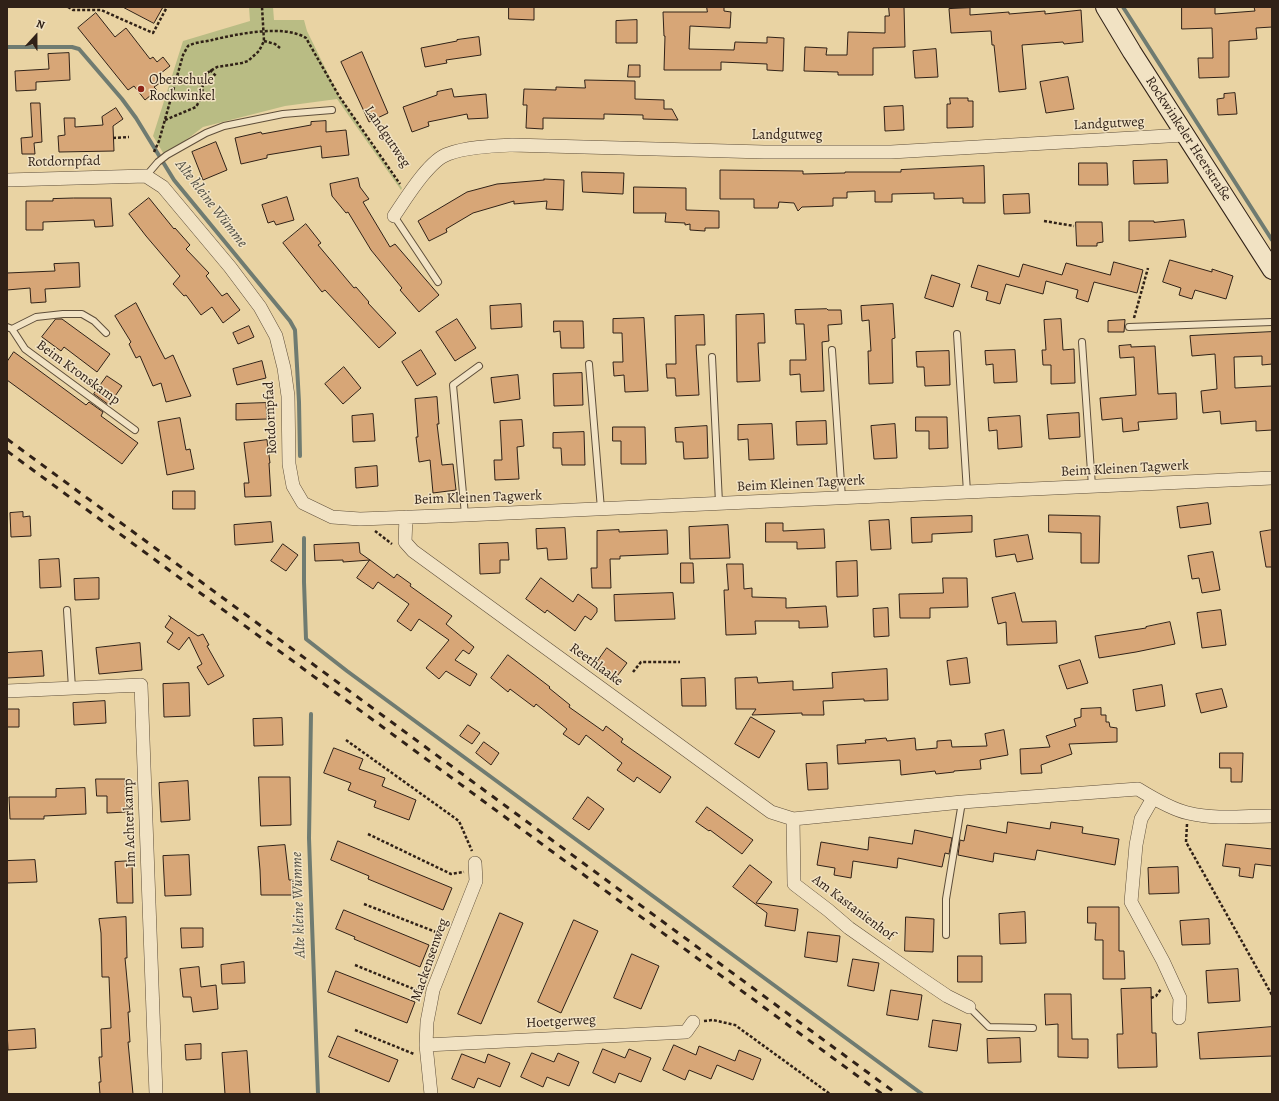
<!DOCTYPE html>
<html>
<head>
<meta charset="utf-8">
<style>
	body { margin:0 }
	#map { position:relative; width:1279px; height:1101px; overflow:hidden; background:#e9d3a3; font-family:Alegreya,serif }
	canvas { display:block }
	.frame { position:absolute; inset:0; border:8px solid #302117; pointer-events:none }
	.north { position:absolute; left:16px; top:16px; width:40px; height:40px; -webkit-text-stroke:3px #f1e2c3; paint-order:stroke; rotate:21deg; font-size:11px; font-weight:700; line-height:16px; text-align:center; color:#302117 }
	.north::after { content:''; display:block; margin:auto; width:14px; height:18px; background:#302117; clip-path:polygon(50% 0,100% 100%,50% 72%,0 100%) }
</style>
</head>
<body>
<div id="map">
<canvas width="1279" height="1101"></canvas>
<div class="frame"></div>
<div class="north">N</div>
</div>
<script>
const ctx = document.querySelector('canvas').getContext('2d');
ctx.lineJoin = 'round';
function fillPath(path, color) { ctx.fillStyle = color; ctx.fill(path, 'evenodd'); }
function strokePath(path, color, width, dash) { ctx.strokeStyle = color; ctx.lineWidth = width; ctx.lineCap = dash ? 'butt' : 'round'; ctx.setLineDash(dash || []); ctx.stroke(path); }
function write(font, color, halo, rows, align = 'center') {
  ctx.font = font + ' Alegreya,serif'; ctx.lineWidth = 3; ctx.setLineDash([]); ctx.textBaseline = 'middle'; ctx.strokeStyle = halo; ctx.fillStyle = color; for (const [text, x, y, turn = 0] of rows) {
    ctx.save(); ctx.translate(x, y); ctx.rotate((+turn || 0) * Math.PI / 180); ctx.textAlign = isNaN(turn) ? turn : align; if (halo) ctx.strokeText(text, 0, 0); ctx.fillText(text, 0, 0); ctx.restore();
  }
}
fillPath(new Path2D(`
	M249,7H273L274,20H304L307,31L339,96L402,188L401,190L337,99L285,106L203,127L165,156L153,136L183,41L250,21Z`), '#b9bc84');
strokePath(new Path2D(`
	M1123,7L1272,240
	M7,47H72L79,49L122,99L136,118L174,180L290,321L295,330L299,402L300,456
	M304,538V582L306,639L347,671L922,1094
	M311,714L309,838L318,1094`), '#6f7b71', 4);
const building = new Path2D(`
	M123,7H163L154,23Z
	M509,7H534V20L509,19Z
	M707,7H724V11L731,12L730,28L690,26L689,49L734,50L735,42L767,43V37L784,38L783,71L767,70V64L721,62V70H664L665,36H664L663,12H707Z
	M889,7H904L905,47L873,48V75H838V72L804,71L805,47L827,48L826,55H847L848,32L885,33V16H889Z
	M1182,7H1215V14L1255,11L1254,7H1272V27L1256,28L1257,39L1229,41V77L1199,78L1198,58H1213L1212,28L1182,29Z
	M970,8V15L1009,12V14L1045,11V14L1081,10L1083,42L1064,44L1063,42L1022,45L1026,89L999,92L994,45H992L991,31L951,33L949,9Z
	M96,13L115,37L126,28L150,59L153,57L157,62L163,57L170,66L156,77L160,83L154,87L157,90L145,100L134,86L128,90L78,28Z
	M637,20V43H616V21Z
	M479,37L481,55L446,60L447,63L425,67L421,48L457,41V40Z
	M936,49L938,77L915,78L913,51Z
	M362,52L388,113L369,122L341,62Z
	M69,53L70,80L36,82V90L16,91L15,71L49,69L48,54Z
	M629,65H640V77H628Z
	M1068,77L1074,109L1046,113L1040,82Z
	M585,80L635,81V99L664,100V109H672L678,120L643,119V115L604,114V119L543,118V129L526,128L527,105H523L524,89L556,90V87L585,88Z
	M452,89L454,97L486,94L488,118L468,119L467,114L428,122L429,126L412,132L403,107L437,95V92Z
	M1235,93L1237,114L1218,115L1217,99L1224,98V94Z
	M950,98H968V101H973V127L947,128V104H950Z
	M31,103H40L42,142L34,143L35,154H22L21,138L32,137Z
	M903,106L904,130L885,131L884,107Z
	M116,108L123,119L113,126L114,151L59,152L58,136L65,135L64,118H75V127L103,125L102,117Z
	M326,121V132L346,130L349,155L322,158L321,146L267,155V158L241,164L235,138L261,132L262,134L311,125V122Z
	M216,142L227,170L203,180L192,152Z
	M1167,160L1168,183L1134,184L1133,161Z
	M1079,163H1107L1108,185H1079Z
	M984,166L985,203H963V198L934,199V193L892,194V202H875V191L847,192V198H833V206L802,207L798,211L794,203L779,202L778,208H754V199H720V170L803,171V174L845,173V172H901V170Z
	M582,172L624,173L623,194L583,192Z
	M358,178L360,187L369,199L363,202L390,247L395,244L439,295L419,312L400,290L402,288L371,250L348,212L346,213L332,196L330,184Z
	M544,179L564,180L563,210L546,209L547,201L514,204V201L473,213L446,229L447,232L429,241L418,221L467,192L497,184L544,180Z
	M634,187L686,188V210L719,211V228H705V231L690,230V224L685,225V223L665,222L666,213H634Z
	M1029,194L1030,213L1004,214L1003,195Z
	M287,197L294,220L276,225L274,221L268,223L262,205Z
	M74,198H111L113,226L95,227L94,220L43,222V230H26V201H53V199Z
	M149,198L174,229L175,228L190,245L186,249L209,273L206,276L222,296L227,293L240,310L223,323L212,307L201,315L186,295L184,296L173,284L180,276L146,236L129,214Z
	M1184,220L1186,237L1129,241V221H1154V222Z
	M1076,222H1102L1103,242L1097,243V246H1077Z
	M306,224L321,243L318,245L354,288L356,287L369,302L368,303L396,333L379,348L325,290L322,292L283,243Z
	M1170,260L1212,272V269L1233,276L1226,299L1195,290L1192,299L1179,295L1181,288L1163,282Z
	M1114,262L1143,270L1137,293L1094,282L1088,302L1076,298L1078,290L1046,281L1043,294L1006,284L1000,304L986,300L988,292L971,287L978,265L1019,277L1023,264L1062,275L1066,263L1110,275Z
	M79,263L80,287L45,289L46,302L31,303L30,288L7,290V273L55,271L54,264Z
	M932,275L960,284L953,307L925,298Z
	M136,303L165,359L173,355L191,396L166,402L161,383L153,386L140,356L136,358L129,344L131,342L115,316Z
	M521,304L522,327L491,329L490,306Z
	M893,304L895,338L892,339L893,383L869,384L868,351H871L869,320L862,321L861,306Z
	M827,309L828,310H841L842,324L828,325L829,341L822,342L824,391L801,392L800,374L790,375V360H806L804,324H796L795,310Z
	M764,314L765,343H758L760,381L737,382L736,315Z
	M704,315L705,345H696L699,395L676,396L675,378H667L666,364H676L675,316Z
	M644,318L648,391L625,392L624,375L614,376L613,362H623L622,333H613V319Z
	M56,319H62L110,354L97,372L64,347L61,351L42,337Z
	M457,319L476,348L455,361L436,332Z
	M1061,319L1063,350L1074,349L1075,383L1051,384V365H1043L1042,350H1046L1044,320Z
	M1125,320L1124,332H1108V321Z
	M554,321H583L584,348H561L560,331L554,332Z
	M249,326L254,337L238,344L233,333Z
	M1272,332V364L1262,365V356L1234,357L1235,388L1272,386V430L1256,431V421L1221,424L1220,411L1203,413L1201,391L1217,389L1215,354L1192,356L1190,336Z
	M1131,345V347L1155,346L1158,394L1176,393L1177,419L1138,422L1139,430L1123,432L1122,418L1102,420L1100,398L1136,395L1134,357L1120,358L1119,346Z
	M421,350L436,374L417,386L402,362Z
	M1015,350L1017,382L994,383L993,364L986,365L985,351Z
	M949,351L950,385L925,386L924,367H917L916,352Z
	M14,352L86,405L89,402L103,412L101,416L138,443L122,464L7,380V362Z
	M262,361L266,378L237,385L233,369Z
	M344,367L361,388L343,404L325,384Z
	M582,373L583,405L554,406L553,374Z
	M518,375L520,399L494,403L491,378Z
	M107,376L122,386L109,405L94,394Z
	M437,397L439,424H437L442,465L453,464L456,490L433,493L430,460L419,462L416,437H418L415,399Z
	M266,403L267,419L236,420V404Z
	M1079,413L1080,437L1049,439L1047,415Z
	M373,414L375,441L353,442L352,416Z
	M1020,416L1022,447L998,449L997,430L989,431L988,418Z
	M916,417H947L948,448L929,449V431H916Z
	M180,418L186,450L190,449L194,469L167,475L158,422Z
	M522,420L524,446L517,447L519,479L495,480L494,460H502L500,421Z
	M826,421L827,444L797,445L796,422Z
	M772,424L774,459L749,460L748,439L738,440V425Z
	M895,424L897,458L874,459L871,426Z
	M707,426L708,458L684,459L683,442H676L675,428Z
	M613,427H645L646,464H621V441H613Z
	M584,432L585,465H562L561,448H553V433Z
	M267,440L270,463H269L271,496L245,497L244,483H249L244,443Z
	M377,466L378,486L356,488L355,468Z
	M173,491H195V509H173Z
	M1208,503L1211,524L1180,528L1177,507Z
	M23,512V517L30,516L31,536L11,537L10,513Z
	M1049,515L1100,516L1099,563H1081V533L1049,532Z
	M972,516V532L932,534V542L912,543L911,518Z
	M889,520L891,549L871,550L869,521Z
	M271,522L273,542L235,545L234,525Z
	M766,523H783V531L824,529L825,548L797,549V542H766Z
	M728,525L730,558L690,559L689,527Z
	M565,528L567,559L548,560L547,548L537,549L536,529Z
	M619,530V532L667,530L668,554L620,556V559H610L611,588H592L591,568H597V531Z
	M1272,530V567H1266L1260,532Z
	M1028,535L1033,559L1017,562L1015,554L996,557L994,540Z
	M359,543L360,553L370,560L343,562V560L315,561L314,545Z
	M508,543L509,560H500V573L480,574L479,544Z
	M283,544L298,555L286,571L271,561Z
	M1213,552L1220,590L1202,593L1199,578L1192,579L1188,556Z
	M59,559L61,587L40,588L39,560Z
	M370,560L394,578L397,574L411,584L410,586L452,616L446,624L474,647L469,654L463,650L455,660L477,674L470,686L446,671L439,679L426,668L449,640L419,619L411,631L397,621L409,604L378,582L373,589L357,578Z
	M857,561L858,596L837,597L836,562Z
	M681,563H693L694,583H681Z
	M727,564H743L744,589L752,588V597L786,598V608L826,606L828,627L799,628V621H755L756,634L726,635L724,590H728Z
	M99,578V599L75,600L74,579Z
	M541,578L573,602L578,594L597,608V612L591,620L585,616L575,631L547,610L545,613L526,599Z
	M943,578H967L968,607L930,608V618H900L899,594L943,593Z
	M673,593L675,619L615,621L614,595Z
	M1015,593L1022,622L1056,621L1057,643L1007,645L1006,622L998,624L992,598Z
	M888,608L889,636L874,637L873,609Z
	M1221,610L1226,645L1202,648L1197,613Z
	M169,616L198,636L203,634L209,645L207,646L224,676L208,685L197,667L202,664L189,637L179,650L167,642L173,633L165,627L171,618Z
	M1170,622L1175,644L1136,652L1099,658L1095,636L1146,628V627Z
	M140,643L142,670L99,674L96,648Z
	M607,648L627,663L615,679L595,665Z
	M42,651L44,676L7,678V653Z
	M508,655L550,687L549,688L570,705L569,707L603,731L606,726L623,739L621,742L671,777L660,793L637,777L634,782L617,770L622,763L586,735L579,745L563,734L567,729L536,704L534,707L510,689L508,692L491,678Z
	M967,658L970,683L950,685L947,661Z
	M1080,660L1088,683L1067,689L1059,666Z
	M887,669L888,700L864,701V699L823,701L824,715H802V713L752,715L756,709H736L735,678L757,677L758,683L793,681V690L833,688L832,673Z
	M705,678L706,706H682L681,679Z
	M189,683L190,716L164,717L163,684Z
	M1162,685L1165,706L1136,711L1133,690Z
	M1222,689L1227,707L1201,713L1196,694Z
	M105,701L106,723L74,725L73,703Z
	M1101,708V715H1106V722H1109L1110,727L1117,728V742L1069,744L1072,754L1041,765L1042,773L1021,774L1020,749L1050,747L1046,736L1076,726L1074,719L1081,717V709Z
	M7,709H19V727H7Z
	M751,717L775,731L759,758L735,744Z
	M282,718L283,745L254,746L253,719Z
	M468,725L480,733L472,744L460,736Z
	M1004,730L1008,755L980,760L981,769L954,771V772L936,774L935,771L901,775L900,760L838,764L837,745L866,743L865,740L886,738L887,741L915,738L916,750L937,748V741L951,740L952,747L987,746L985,734Z
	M484,742L499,753L491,765L476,753Z
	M334,748L363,759L359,769L385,778L382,786L416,800L409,820L374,807L376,801L348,790L351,783L324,773Z
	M1220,753H1243L1242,782H1231V768H1220Z
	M827,763L828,789L808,790L806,764Z
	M259,777H290L291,825L261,826Z
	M96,779H125L126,812L107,813V796H97Z
	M188,781L190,820L161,822L159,783Z
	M85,788L86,814L44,816V819H10L9,797H56V789Z
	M588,797L604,809L589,830L573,819Z
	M707,807L753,840L742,854L710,830L709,831L696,822Z
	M1008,822L1050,829L1051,822L1083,827L1082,833L1119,839L1115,865L1037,850L1035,860L994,853L993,862L958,855L960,840L964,841L967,825L1006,833Z
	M915,830L952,838L949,854L945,853L942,867L898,858L897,868L853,861L851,878L834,875L835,868L817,865L821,842L868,850L869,837L912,844Z
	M338,841L452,888L443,910L368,879L369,876L331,860Z
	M1226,844L1272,849V866L1255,864L1253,878L1239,876L1240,868L1223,866Z
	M285,845L289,880H296L297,895H261L260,870L258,847Z
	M189,855L191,895L165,896L163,856Z
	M35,860L37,882L7,883V861Z
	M132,861L133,903H117L115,862Z
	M750,865L772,882L756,903L798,909L795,931L765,926L767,913L733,887Z
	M1178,867L1179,893L1149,894L1148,868Z
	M1088,907H1119V951H1124L1125,979H1103V940H1095L1096,923H1088Z
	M344,910L429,945L420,967L354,939L355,937L336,929Z
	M1025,912L1026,943L1000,944L999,914Z
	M500,913L523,923L481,1024L458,1014Z
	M126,917L127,958H125L130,1012H128L130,1042H128L133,1094H100L99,1082H101L99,1057H102L101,1029L111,1028L109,977H102L101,933L99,919Z
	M906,917L934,919L933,952L905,951Z
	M1209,919L1210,944L1182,945L1180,921Z
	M574,920L598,931L561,1013L538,1002Z
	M181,928H203V947L182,948Z
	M808,932L840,936L837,962L805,957Z
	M632,954L659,966L641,1009L614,998Z
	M958,956H982V982H958Z
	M853,959L879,963L874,991L848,986Z
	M244,962L245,983L222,984L221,965Z
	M199,967L201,987L216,985L218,1009L193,1012L191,997H183L180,969Z
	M1238,969L1240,1001L1208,1003L1206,971Z
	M336,971L415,1002L407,1023L328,992Z
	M1151,988L1152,1033H1156L1157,1067L1118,1068L1117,1034H1123L1121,989Z
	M891,990L922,995L918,1020L887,1015Z
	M1045,994H1071L1072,1039H1088V1058L1058,1057V1024L1046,1025Z
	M933,1020L961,1024L957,1051L929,1047Z
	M1272,1027V1056L1200,1059L1198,1033Z
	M35,1029L36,1048L8,1050L7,1031Z
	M338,1036L398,1060L389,1082L329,1057Z
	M1020,1038L1021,1062L988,1063L987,1039Z
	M201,1044V1059L186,1060L185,1045Z
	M674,1045L696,1055L699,1046L735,1061L739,1050L761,1059L753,1080L717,1065L711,1079L689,1070L685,1080L663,1070Z
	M603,1049L625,1058L629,1049L651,1058L641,1082L619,1073L615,1083L593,1073Z
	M247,1051L250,1094H225L222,1053Z
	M532,1053L554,1062L558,1053L579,1062L569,1086L547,1077L543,1087L521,1077Z
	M462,1054L485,1063L488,1054L510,1063L500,1087L478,1078L474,1088L452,1079Z`);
fillPath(building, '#d7a677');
strokePath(building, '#302117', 1);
const lane = new Path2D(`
	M146,176L158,162L167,155L206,133L224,126L283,114L332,110
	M394,216L438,282
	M7,327L12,329L25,349L135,430
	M1129,327L1272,322
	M12,329L36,317L63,314H82L94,321L106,333
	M957,334L967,492
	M1082,342L1092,486
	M832,350L842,498
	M712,357L719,503
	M589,364L601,509
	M465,515L453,385L479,366
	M67,610L72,688
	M946,935V899L962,802
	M969,1007L989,1027L1033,1028`);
const street = new Path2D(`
	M7,180L146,176L163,187L230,267L260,307L276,336L284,368L288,396L289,464L293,486L303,503L332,517L360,519L465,515L1272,478
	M394,216C405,200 429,160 448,154C466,147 492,146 512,145L764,152H891L1185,135
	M406,517L405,542L413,551L771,812L793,819
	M7,691L141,685L156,1094
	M1153,798L1141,819L1136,845L1131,902L1163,961L1180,998L1179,1018
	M969,1007L947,996L916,975L849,928L828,910L794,884L793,819L962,802L1138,789C1151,797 1174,810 1188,813C1216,820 1244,816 1272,816
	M426,1045L686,1032L693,1022
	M431,1094L426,1045L427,1022L432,996L433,990L476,881L475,863`);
const secondary = new Path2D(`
	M1105,7L1132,52L1272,270`);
strokePath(lane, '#5e4e3a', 8);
strokePath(street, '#5e4e3a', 14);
strokePath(secondary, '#302117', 20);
strokePath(new Path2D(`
	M68,7L73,10H101L153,33L167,7
	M264,41L275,44L280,48
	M210,70L216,76
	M165,120L196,107L202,96L203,82L207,73L217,67L242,63L248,61L259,51L264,41L262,7
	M113,138L129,137
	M154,152L159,141L183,55L188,46C195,42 204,42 212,40C237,34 284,24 306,38L339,96L400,184
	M1044,221L1074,226
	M1134,318L1148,268
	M375,531L392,544
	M633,672L641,662H680
	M346,740L459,821L472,851
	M1187,824L1186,842L1272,995
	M368,834L451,874L464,872
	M364,904L441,934
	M355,965L421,992
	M1151,998L1156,996L1161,989
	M704,1021L713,1020L735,1025L830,1094
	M355,1030L414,1054`), '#302117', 2.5, [3, 2]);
strokePath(lane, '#f1e2c3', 6);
strokePath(street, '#f1e2c3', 13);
strokePath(secondary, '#f1e2c3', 18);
strokePath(new Path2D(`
	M7,439L897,1094
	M7,451L882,1094`), '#302117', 3, [7, 7]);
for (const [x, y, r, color] of [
	[141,89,4,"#8f2418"]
]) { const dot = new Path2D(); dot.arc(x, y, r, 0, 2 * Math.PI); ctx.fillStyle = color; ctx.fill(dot); strokePath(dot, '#f1e2c3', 1.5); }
write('14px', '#302117', '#f1e2c3', [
	["Oberschule",149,81],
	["Rockwinkel",149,97]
], 'left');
write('14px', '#302117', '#f1e2c3', [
	["Landgutweg",1109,124,-3],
	["Landgutweg",787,136],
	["Landgutweg",387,137,56],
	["Rockwinkeler Heerstraße",1188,139,57],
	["Rotdornpfad",64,162,-1],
	["Beim Kronskamp",78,373,36],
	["Rotdornpfad",271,418,-93],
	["Beim Kleinen Tagwerk",1125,469,-3],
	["Beim Kleinen Tagwerk",801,484,-3],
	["Beim Kleinen Tagwerk",478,498,-2],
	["Reethlaake",596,665,36],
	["Im Achterkamp",130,823,-92],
	["Am Kastanienhof",853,908,37],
	["Mackensenweg",430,960,-71],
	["Hoetgerweg",561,1022,-3]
]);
write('italic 15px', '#504e44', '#f1e2c3', [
	["Alte kleine Wümme",211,204,52],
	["Alte kleine Wümme",299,905,-92]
]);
</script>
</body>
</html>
